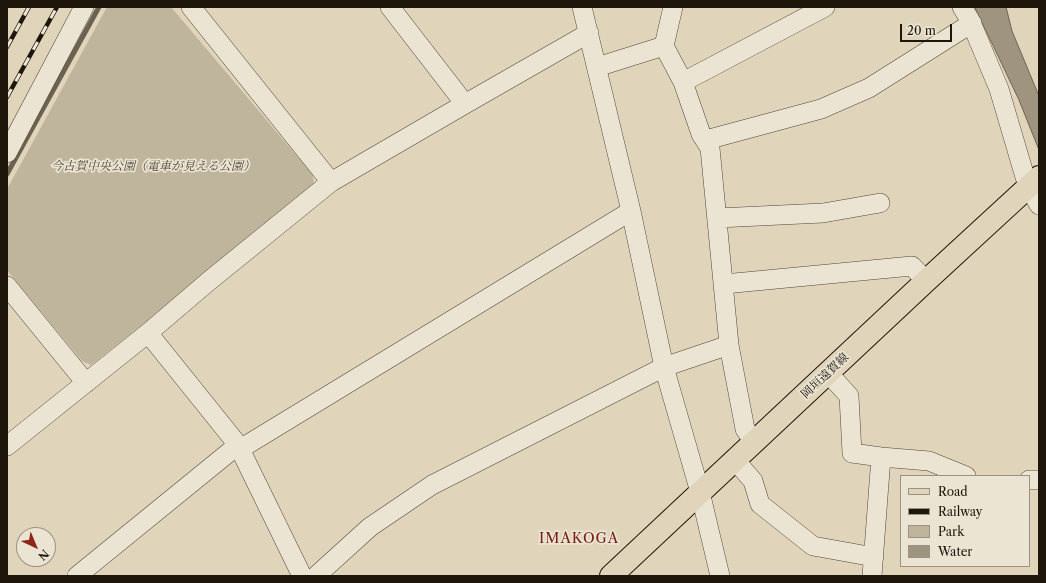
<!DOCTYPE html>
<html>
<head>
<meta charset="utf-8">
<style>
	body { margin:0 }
	#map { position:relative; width:1046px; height:583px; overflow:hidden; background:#e0d5bb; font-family:"Libre Caslon Text",serif }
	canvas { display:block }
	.frame { position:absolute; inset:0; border:8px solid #1f160b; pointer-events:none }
	.legend { position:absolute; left:900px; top:475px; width:130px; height:92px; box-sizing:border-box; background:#ebe4d3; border:1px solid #999283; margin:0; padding:5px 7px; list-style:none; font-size:12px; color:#1f160b }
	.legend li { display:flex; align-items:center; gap:8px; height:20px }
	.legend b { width:20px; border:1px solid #999283 }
	.north { position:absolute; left:16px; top:527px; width:40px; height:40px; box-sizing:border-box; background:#ebe4d3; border:1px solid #999283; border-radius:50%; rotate:136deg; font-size:11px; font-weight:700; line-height:16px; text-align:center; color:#1f160b }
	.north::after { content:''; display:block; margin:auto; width:14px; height:18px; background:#8f2418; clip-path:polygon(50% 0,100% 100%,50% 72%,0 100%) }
	.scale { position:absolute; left:900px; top:24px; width:52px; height:18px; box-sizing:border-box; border:2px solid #1f160b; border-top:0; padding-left:5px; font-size:12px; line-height:14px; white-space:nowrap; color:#1f160b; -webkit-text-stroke:3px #ebe4d3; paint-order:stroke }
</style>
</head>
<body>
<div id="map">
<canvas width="1046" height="583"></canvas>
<div class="frame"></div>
<ul class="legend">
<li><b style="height:5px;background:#e0d5bb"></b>Road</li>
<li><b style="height:5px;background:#1f160b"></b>Railway</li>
<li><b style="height:11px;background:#bfb59d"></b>Park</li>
<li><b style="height:11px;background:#9e947f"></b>Water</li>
</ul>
<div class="north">N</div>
<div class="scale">20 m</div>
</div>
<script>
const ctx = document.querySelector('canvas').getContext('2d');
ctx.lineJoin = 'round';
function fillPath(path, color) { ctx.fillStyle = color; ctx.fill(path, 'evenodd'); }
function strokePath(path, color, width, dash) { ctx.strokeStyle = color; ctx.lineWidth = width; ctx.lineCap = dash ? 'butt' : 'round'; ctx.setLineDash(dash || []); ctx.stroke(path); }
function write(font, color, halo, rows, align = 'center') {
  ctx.font = font + ' "Libre Caslon Text","Noto Serif JP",serif'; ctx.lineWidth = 3.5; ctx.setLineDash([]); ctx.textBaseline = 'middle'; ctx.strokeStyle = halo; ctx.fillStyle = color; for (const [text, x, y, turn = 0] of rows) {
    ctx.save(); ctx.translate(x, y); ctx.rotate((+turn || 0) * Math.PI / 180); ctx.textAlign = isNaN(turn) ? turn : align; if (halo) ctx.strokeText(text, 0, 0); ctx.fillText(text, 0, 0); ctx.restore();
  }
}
fillPath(new Path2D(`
	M107,7H171L313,175L314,185L311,191L91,365L82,361L7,270V189Z`), '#bfb59d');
const water = new Path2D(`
	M975,7H1006L1012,31L1039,96V150L1019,100Z`);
fillPath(water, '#9e947f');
strokePath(water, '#6b6251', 1);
strokePath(new Path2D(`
	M7,174L99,7`), '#6b6251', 5);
const minor = new Path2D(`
	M191,7L331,182
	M390,7L465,104
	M582,7L631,211L664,367L700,492L720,576
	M673,7L664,46L683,82L701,134L710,148L729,345L745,429L754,442
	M962,7L970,20L999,89L1025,177L1029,187L1039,205
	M597,67L664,46
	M683,82L825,7
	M706,140L821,109L869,88L972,23
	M7,153L84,7
	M717,218L823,213L880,203
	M724,284L912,266L926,281
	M7,286L86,383
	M148,333L238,445L302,576
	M828,373L849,396L852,453L881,457L929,461L966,476
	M7,446L148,333L209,281L331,182L465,104L589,33
	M240,449L631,211
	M735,460L753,481L760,504L813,546L874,557
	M1029,480H1039
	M77,576L238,445
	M316,576L370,527L432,485L664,367L729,345
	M872,576L881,457`);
const major = new Path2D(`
	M611,576L926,281L1039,177`);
strokePath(minor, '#4f4637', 20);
strokePath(major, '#1f160b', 24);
strokePath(minor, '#ebe4d3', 19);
strokePath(major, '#e0d5bb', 22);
const rail = new Path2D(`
	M7,47L29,7
	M7,97L57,7`);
strokePath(rail, '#1f160b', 4.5);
strokePath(rail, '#ebe4d3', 3, [9]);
write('italic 12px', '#4f4637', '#ebe4d3', [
	["今古賀中央公園（電車が見える公園）",153,167]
]);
write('12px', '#1f160b', '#ebe4d3', [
	["岡垣遠賀線",825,376,-43]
]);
ctx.letterSpacing = '1px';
write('14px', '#7a1f14', '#ebe4d3', [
	["IMAKOGA",579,539]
]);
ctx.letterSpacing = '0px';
</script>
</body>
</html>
